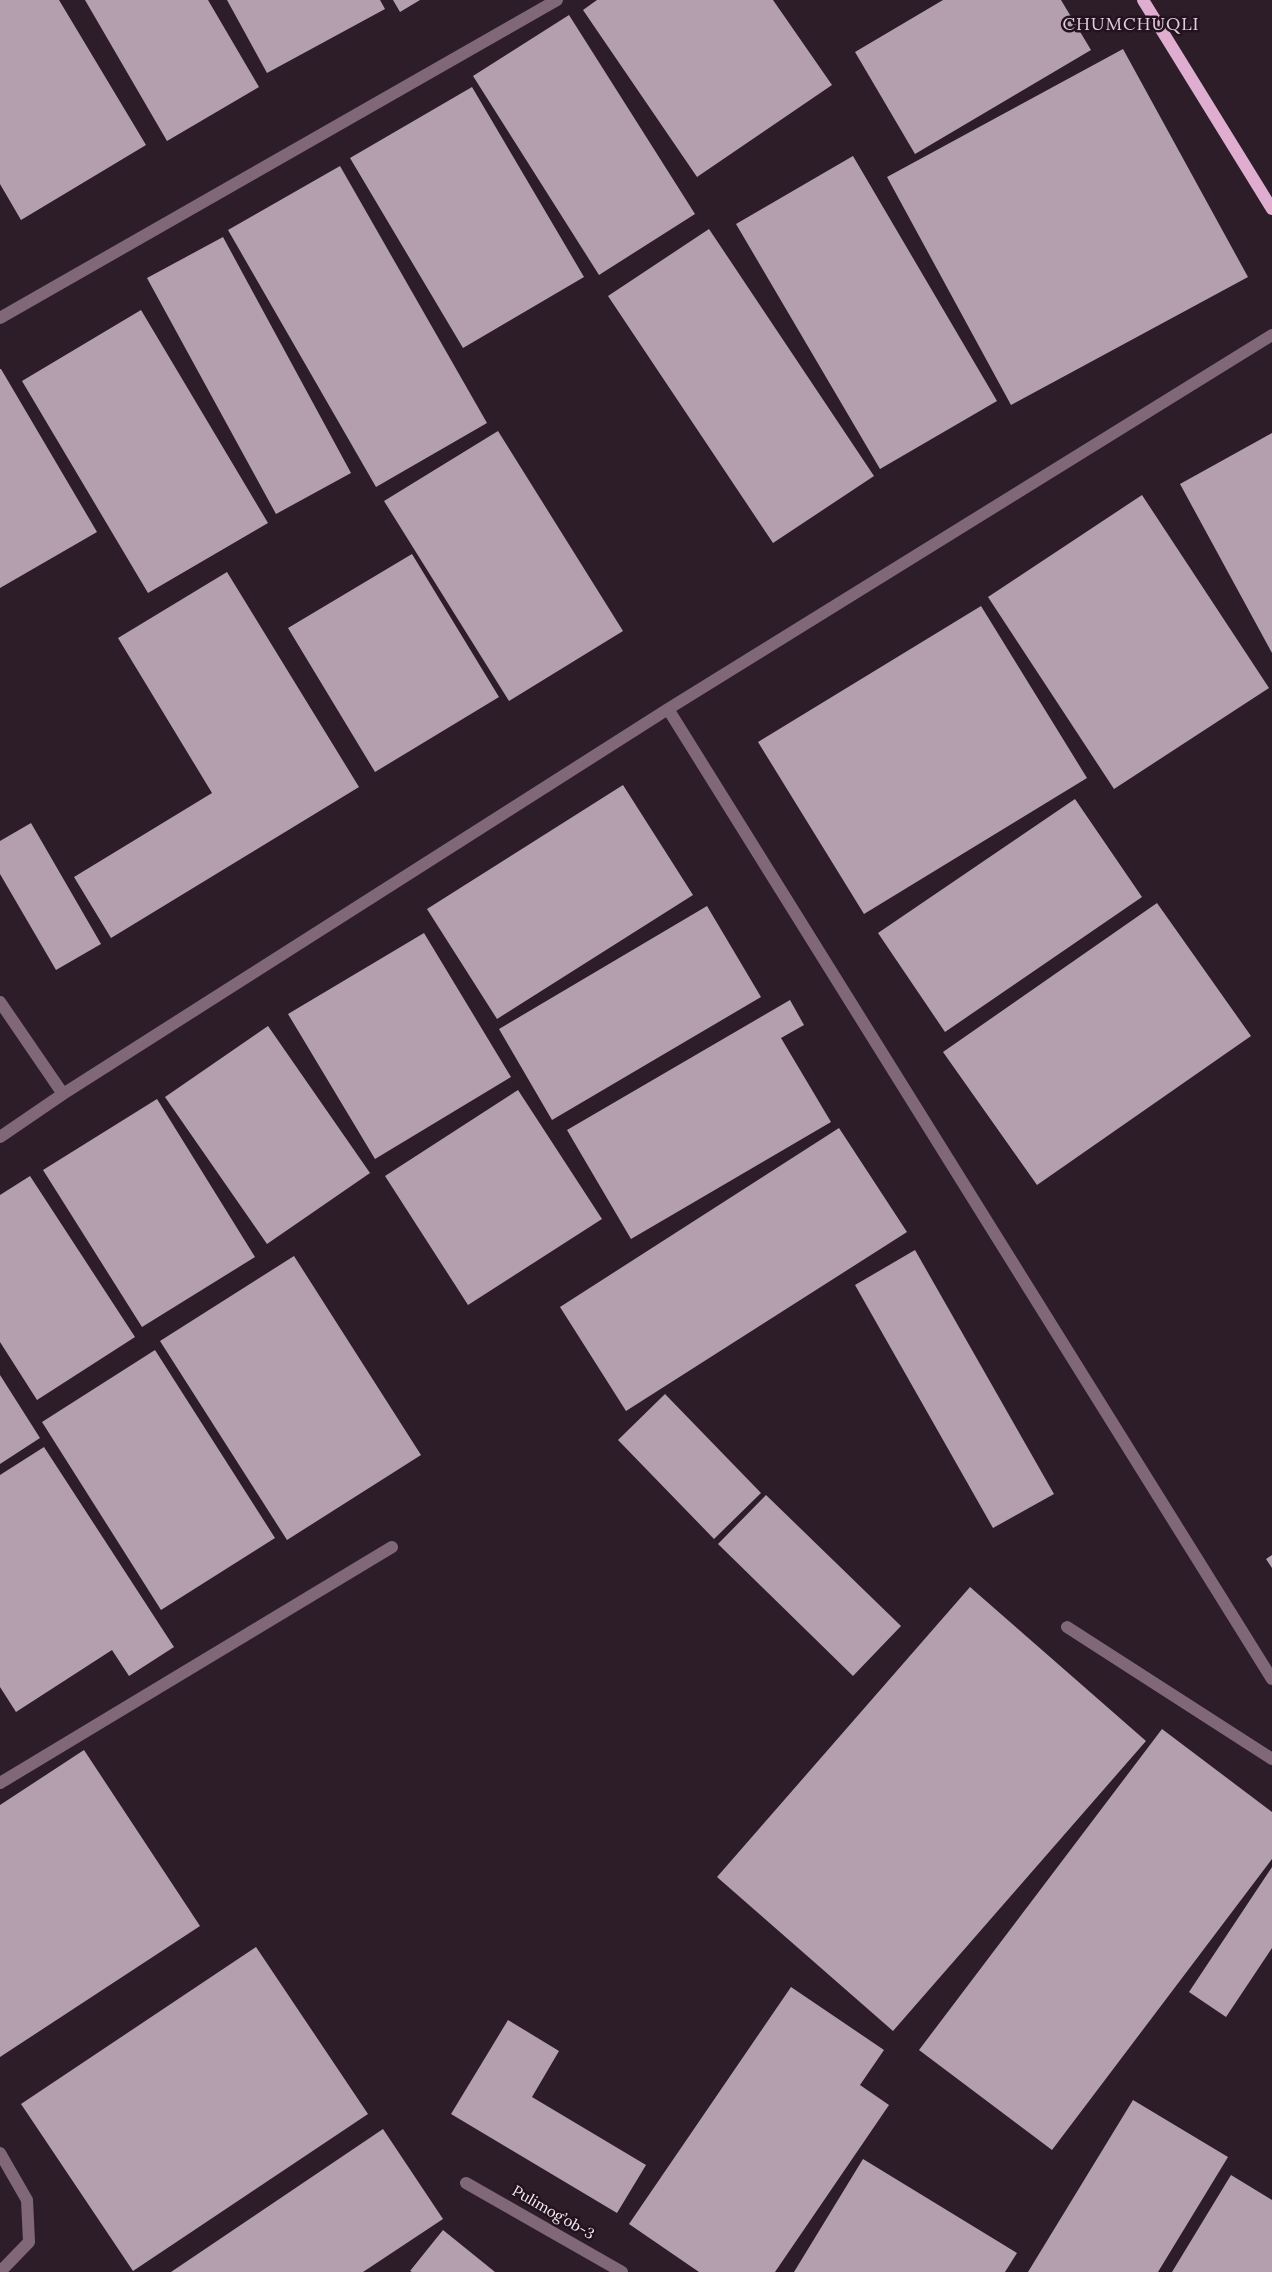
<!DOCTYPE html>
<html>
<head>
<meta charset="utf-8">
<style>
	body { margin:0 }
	canvas { display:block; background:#2d1d28 }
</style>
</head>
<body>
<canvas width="1272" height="2272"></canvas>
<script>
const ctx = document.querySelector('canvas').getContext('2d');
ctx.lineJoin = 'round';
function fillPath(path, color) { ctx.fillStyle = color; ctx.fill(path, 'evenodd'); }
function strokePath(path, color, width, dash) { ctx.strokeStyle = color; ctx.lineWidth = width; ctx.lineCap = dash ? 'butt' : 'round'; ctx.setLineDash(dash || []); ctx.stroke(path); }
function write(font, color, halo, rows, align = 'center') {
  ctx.font = font + ' Lora,serif'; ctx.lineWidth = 5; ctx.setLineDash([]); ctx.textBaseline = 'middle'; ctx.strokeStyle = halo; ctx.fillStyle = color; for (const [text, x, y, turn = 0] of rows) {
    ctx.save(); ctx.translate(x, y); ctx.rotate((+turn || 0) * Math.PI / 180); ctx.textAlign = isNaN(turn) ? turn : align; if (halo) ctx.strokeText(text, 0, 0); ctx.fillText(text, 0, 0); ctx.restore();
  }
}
fillPath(new Path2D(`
	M0,0H59L146,145L21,220L0,184Z
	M85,0H208L259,87L167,141Z
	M227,0H380L385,9L267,73Z
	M393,0H420L400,12Z
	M597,0H773L832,85L697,177L583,10Z
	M943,0H1061L1091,50L915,154L855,52Z
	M569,15L695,214L599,275L473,76Z
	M1123,49L1248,277L1011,405L887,177Z
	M472,87L584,277L463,348L350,158Z
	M853,156L997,401L880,469L736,224Z
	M340,166L487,423L376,487L228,230Z
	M709,229L874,476L773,543L608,296Z
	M223,237L351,473L276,514L147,278Z
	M141,310L268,523L148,593L22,381Z
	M0,369H1L97,532L0,588Z
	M498,431L623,631L509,701L384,501Z
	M1272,433V653L1180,484Z
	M1142,495L1269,688L1114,789L988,597Z
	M412,554L499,697L375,772L288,628Z
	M227,572L359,787L111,938L74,877L212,793L118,638Z
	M981,606L1087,778L864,914L758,742Z
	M623,785L693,895L497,1019L427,909Z
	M1075,799L1142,897L945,1032L878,933Z
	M31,823L101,944L56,970L0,874V841Z
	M1157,903L1251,1036L1037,1185L943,1052Z
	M707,906L761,997L552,1120L499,1029Z
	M424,933L511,1077L375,1159L288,1014Z
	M790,1000L804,1025L781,1038L831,1122L631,1239L567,1130Z
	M268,1026L370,1173L267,1244L165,1097Z
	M518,1090L602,1219L468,1305L385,1176Z
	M157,1099L255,1257L142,1327L43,1170Z
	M839,1128L907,1232L626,1411L560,1307Z
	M30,1176L135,1337L37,1400L0,1342V1195Z
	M915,1250L1054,1494L993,1528L855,1285Z
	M294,1256L421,1455L287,1540L160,1341Z
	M155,1350L275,1538L161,1610L42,1422Z
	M0,1375L40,1438L0,1464Z
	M665,1394L761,1493L714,1539L618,1440Z
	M44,1447L174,1647L129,1676L112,1650L16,1712L0,1687V1475Z
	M766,1495L901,1626L853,1676L718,1544Z
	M1272,1555V1568L1266,1559Z
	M970,1587L1146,1741L893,2031L717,1877Z
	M1162,1729L1272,1812V1859L1052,2150L919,2050Z
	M84,1750L200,1926L0,2057V1805Z
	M1272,1867V1948L1226,2017L1189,1992Z
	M256,1947L368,2114L133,2271L21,2104Z
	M791,1987L884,2050L860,2085L889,2105L775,2272H699L629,2224Z
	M508,2020L559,2051L532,2097L646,2165L617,2213L451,2114Z
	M1133,2100L1228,2157L1158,2272H1028Z
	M383,2129L443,2219L363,2272H171Z
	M863,2159L1017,2253L1005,2272H794Z
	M1231,2175L1272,2200V2272H1172Z
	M443,2230L495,2272H412L410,2271Z`), '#b49fae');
strokePath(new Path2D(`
	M0,318L557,0
	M668,709L1272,1679
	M0,1002L63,1094
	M0,1137L63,1094L668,709L1272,335
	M1067,1627L1272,1759
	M0,1783L392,1547
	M0,2153L27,2200L29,2242L0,2272
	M466,2183L622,2272`), '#806879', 12);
strokePath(new Path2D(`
	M1143,0L1272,209`), '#dfadd0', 12);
write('15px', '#f6ebf2', '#23131f', [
	["Pulimog’ob-3",553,2213,30]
]);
ctx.letterSpacing = '1px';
write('18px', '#e3cddc', '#23131f', [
	["CHUMCHUQLI",1131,25]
]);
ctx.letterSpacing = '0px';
</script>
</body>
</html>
